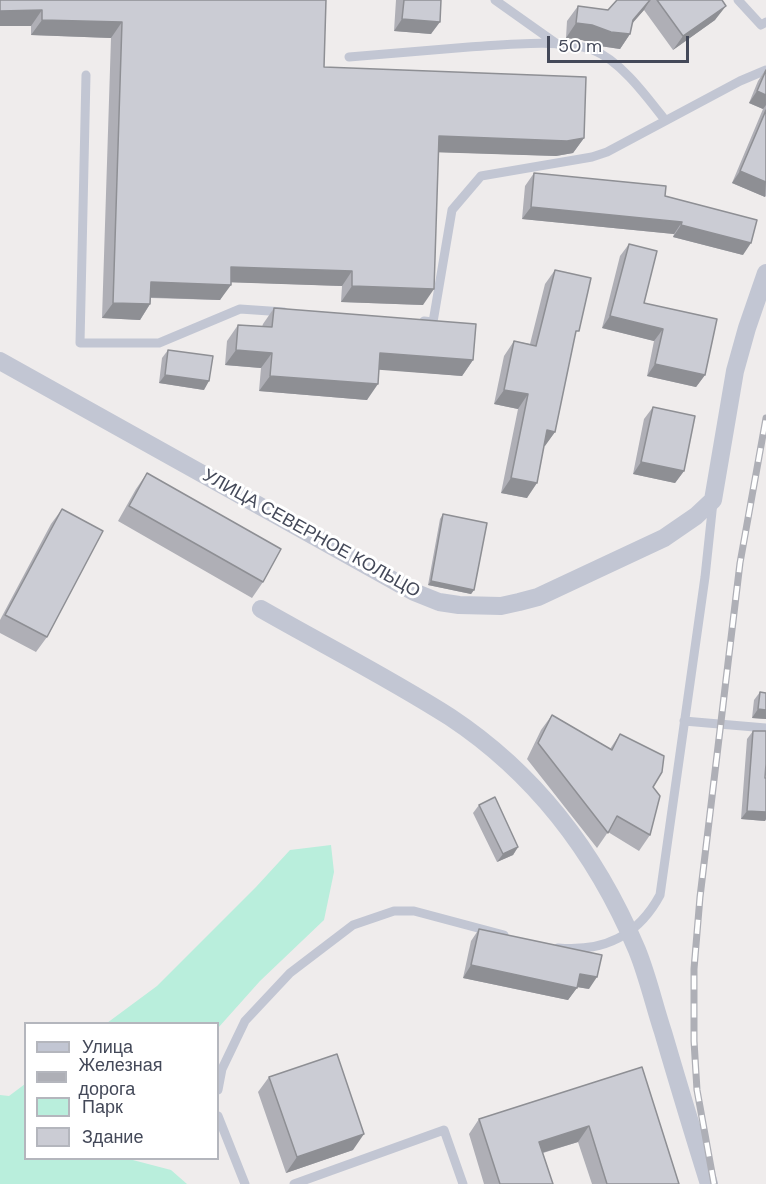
<!DOCTYPE html>
<html>
<head>
<meta charset="utf-8">
<style>
	body { margin:0 }
	#map { position:relative; width:766px; height:1184px; overflow:hidden; background:#efecec; font-family:"DM Sans",sans-serif }
	canvas { display:block }
	.legend { position:absolute; left:24px; top:1022px; width:195px; height:138px; box-sizing:border-box; background:#fff; border:2px solid #b4b6bd; margin:0; padding:8px 10px; list-style:none; font-size:18px; color:#444959 }
	.legend li { display:flex; align-items:center; gap:12px; height:30px }
	.legend b { width:30px; border:2px solid #b4b6bd }
	.scale { position:absolute; left:547px; top:36px; width:142px; height:27px; box-sizing:border-box; border:3px solid #444959; border-top:0; padding-left:8px; font-size:18px; line-height:21px; white-space:nowrap; color:#444959; -webkit-text-stroke:4px #fff; paint-order:stroke }
</style>
</head>
<body>
<div id="map">
<canvas width="766" height="1184"></canvas>
<ul class="legend">
<li><b style="height:8px;background:#c2c6d3"></b>Улица</li>
<li><b style="height:8px;background:#aeafb6"></b>Железная дорога</li>
<li><b style="height:16px;background:#b9eedc"></b>Парк</li>
<li><b style="height:16px;background:#cbccd4"></b>Здание</li>
</ul>
<div class="scale">50 m</div>
</div>
<script>
const ctx = document.querySelector('canvas').getContext('2d');
ctx.lineJoin = 'round';
function fillPath(path, color) { ctx.fillStyle = color; ctx.fill(path, 'evenodd'); }
function strokePath(path, color, width, dash) { ctx.strokeStyle = color; ctx.lineWidth = width; ctx.lineCap = dash ? 'butt' : 'round'; ctx.setLineDash(dash || []); ctx.stroke(path); }
function write(font, color, halo, rows, align = 'center') {
  ctx.font = font + ' "DM Sans",sans-serif'; ctx.lineWidth = 6; ctx.setLineDash([]); ctx.textBaseline = 'middle'; ctx.strokeStyle = halo; ctx.fillStyle = color; for (const [text, x, y, turn = 0] of rows) {
    ctx.save(); ctx.translate(x, y); ctx.rotate((+turn || 0) * Math.PI / 180); ctx.textAlign = isNaN(turn) ? turn : align; if (halo) ctx.strokeText(text, 0, 0); ctx.fillText(text, 0, 0); ctx.restore();
  }
}
fillPath(new Path2D(`
	M331,845L334,872L324,920L260,981L218,1028V1024L107,1023L157,986L256,887L290,850Z
	M25,1084L26,1158L129,1159L171,1170L187,1184H0V1095L9,1096Z`), '#b9eedc');
strokePath(new Path2D(`
	M495,0L557,44
	M738,0L761,25L766,22
	M349,57C389,54 429,50 469,47C503,45 561,38 593,50C621,61 647,97 665,120
	M86,75L80,343H159L240,309L284,312
	M424,321L433,322L452,210L481,176L592,157L607,152L740,81L766,70
	M684,721L766,728
	M558,948C604,952 638,936 660,895L705,577L713,502
	M218,1090L222,1069L245,1021L290,973L353,925L394,911H414L504,935
	M218,1116L245,1184
	M294,1184L444,1130L463,1184`), '#c2c6d3', 9);
strokePath(new Path2D(`
	M0,361L414,592L439,602L459,605L501,606L519,602L538,597L664,538L696,516L713,500L735,371L747,328L766,273
	M261,609C324,645 389,678 450,717C536,774 597,855 637,950C648,977 654,1005 663,1032C678,1083 693,1133 709,1184`), '#c2c6d3', 18);
const rail = new Path2D(`
	M714,1184L697,1090L694,1041V969L700,897L740,563L766,418`);
strokePath(rail, '#aeafb6', 7);
strokePath(rail, '#fff', 4.5, [14]);
fillPath(new Path2D(`
	M0,0H326L324,67L584,138L573,153L556,156L439,152L423,305L341,302L342,286L231,282L220,300L151,298L150,304L140,320L102,318L111,38L31,35V26H0Z
	M396,0H441L431,34L394,31Z
	M617,0H722L715,20L673,50L644,10L632,23L630,34L620,49L600,46L582,40L566,38L567,21L578,6L608,10Z
	M766,69V196L765,197L732,183L763,109L749,103L758,81Z
	M534,173L665,196L743,255L673,237L674,234L522,219L525,186Z
	M629,244L644,303L705,375L696,387L647,376L654,341L602,328L620,256Z
	M555,270L574,338L555,432L544,446L527,498L501,493L518,409L494,404L504,356L514,341L530,344L545,284Z
	M274,308L473,360L462,376L379,369L367,400L259,391L261,368L225,365L227,341L238,325L262,327L263,324Z
	M168,350L204,390L159,383L162,358Z
	M653,407L684,471L675,483L633,474L644,419Z
	M147,473L263,582L252,598L118,521L136,489Z
	M62,509L47,637L36,652L0,633V620L51,524Z
	M443,514L474,590L471,594L428,585L440,519Z
	M760,692L766,693V719L752,718L754,700Z
	M552,715L610,749L620,734L653,787L650,835L639,851L608,832L597,848L527,759L541,730Z
	M753,731L765,778H766V819L765,821L741,819L747,739Z
	M479,805L518,847L513,855L497,862L473,813Z
	M479,929L589,989L577,987L568,1000L463,978L471,941Z
	M642,1067L679,1184H592L578,1142L543,1153L553,1184H484L469,1134L479,1119Z
	M269,1077L353,1150L286,1173L258,1092Z`), '#afafb6');
fillPath(new Path2D(`
	M650,0L644,10L624,33L630,34L620,49L600,46L582,40L566,38L576,23L633,20Z
	M726,6L715,20L673,50L683,36Z
	M42,10L31,26H0V11Z
	M402,19L440,22L431,34L394,31Z
	M42,20L122,22L111,38L31,35Z
	M757,91L766,95V105L763,109L749,103Z
	M439,136L584,138L573,153L556,156L428,152Z
	M740,171L766,182L765,197L732,183Z
	M531,207L682,222L674,234L522,219Z
	M681,225L751,243L743,255L673,237Z
	M231,267L352,271L342,286L221,282Z
	M151,282L231,285L220,300L140,297Z
	M352,286L434,289L423,305L341,302Z
	M113,303L150,304L140,320L102,318Z
	M610,316L663,329L654,341L602,328Z
	M236,350L272,353L261,368L225,365Z
	M380,353L473,360L462,376L369,369Z
	M655,364L705,375L696,387L647,376Z
	M165,375L209,381L204,390L159,383Z
	M270,376L378,384L367,400L259,391Z
	M504,390L528,394L518,409L494,404Z
	M547,430L555,432L545,446L537,445Z
	M641,462L684,471L675,483L633,474Z
	M511,478L537,483L527,498L501,493Z
	M431,581L474,590L471,594L428,585Z
	M758,709L766,710V719L752,718Z
	M747,811L766,812V819L765,821L741,819Z
	M518,847L513,855L497,862L503,854Z
	M471,965L577,988L568,1000L463,978Z
	M580,974L597,977L589,989L571,986Z
	M589,1126L578,1142L528,1157L539,1142Z
	M364,1134L353,1150L286,1173L297,1157Z`), '#8e8f94');
const building = new Path2D(`
	M0,0H326L324,67L586,77L584,138L567,141L439,136L434,289L352,286V271L231,267V285L151,282L150,304L113,303L122,22L42,20V10L0,11Z
	M404,0H441L440,22L402,19Z
	M617,0H650L633,20L630,34L611,32L592,25L576,23L578,6L608,10Z
	M657,0H722L726,6L683,36Z
	M766,70V95L757,91Z
	M766,110V182L740,171Z
	M534,173L666,186L665,196L757,220L751,243L681,225L682,222L531,207Z
	M629,244L657,251L644,303L717,319L705,375L655,364L663,329L610,316Z
	M555,270L591,278L579,331H576L555,432L547,430L537,483L511,478L528,394L504,390L514,341L536,346Z
	M274,308L476,324L473,360L380,353L378,384L270,376L272,353L236,350L238,325L272,327Z
	M168,350L213,356L209,381L165,375Z
	M653,407L695,416L684,471L641,462Z
	M147,473L281,549L263,582L129,506Z
	M62,509L103,531L47,637L5,615Z
	M443,514L487,523L474,590L431,581Z
	M760,692L766,693V710L758,709Z
	M552,715L612,750L620,734L664,756L662,772L653,787L660,796L650,835L617,816L608,833L538,743Z
	M753,731H766V764L765,778H766V812L747,811Z
	M495,797L518,847L503,854L479,805Z
	M479,929L602,955L597,977L580,974L577,988L471,965Z
	M337,1054L364,1134L297,1157L269,1077Z
	M642,1067L679,1184H607L589,1126L539,1142L553,1184H500L479,1119Z`);
fillPath(building, '#cbccd4');
strokePath(building, '#8e8f94', 1.5);
write('18px', '#444959', '#fff', [
	["УЛИЦА СЕВЕРНОЕ КОЛЬЦО",311,534,29]
]);
</script>
</body>
</html>
